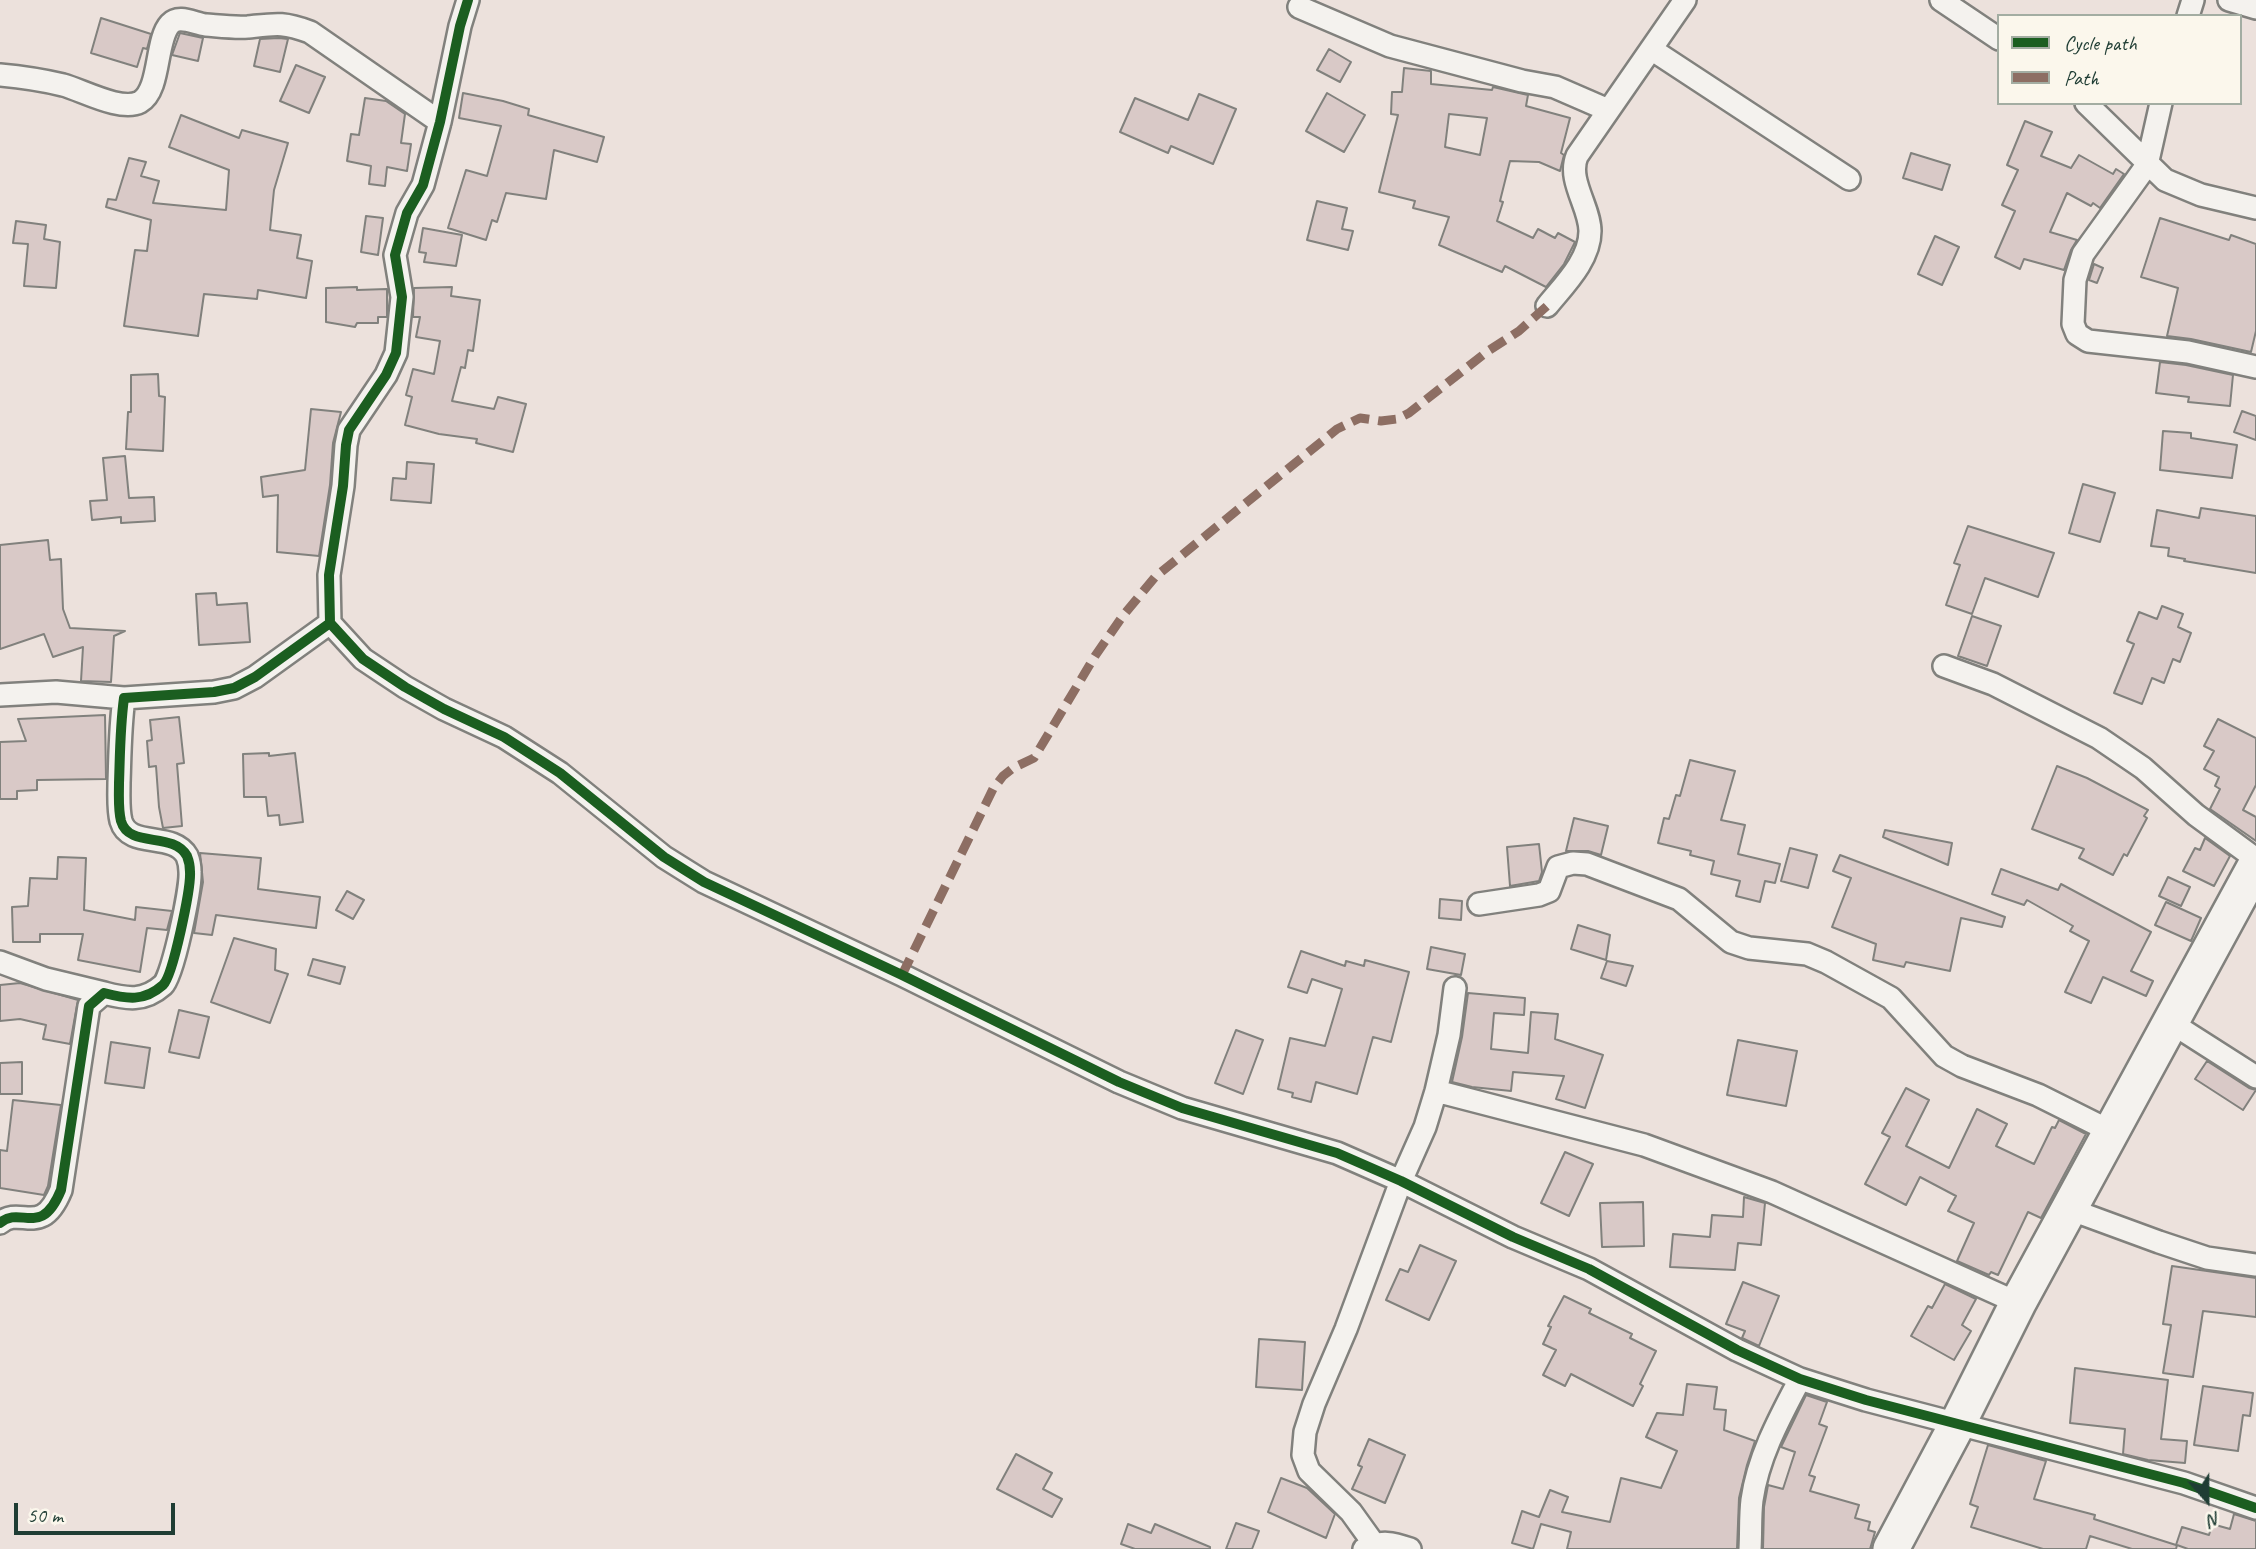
<!DOCTYPE html>
<html>
<head>
<meta charset="utf-8">
<style>
	body { margin:0 }
	#map { position:relative; width:2256px; height:1549px; overflow:hidden; background:#ece1dc; font-family:Caveat,sans-serif }
	canvas { display:block }
	.legend { position:absolute; left:1997px; top:14px; width:245px; height:91px; box-sizing:border-box; background:#fbf7ec; border:2px solid #a3ada2; margin:0; padding:9px 12px; list-style:none; font-size:21px; color:#1f3d34 }
	.legend li { display:flex; align-items:center; gap:14px; height:35px }
	.legend b { width:35px; border:2px solid #a3ada2 }
	.north { position:absolute; left:2172px; top:1465px; width:70px; height:70px; -webkit-text-stroke:5px #fbf7ec; paint-order:stroke; rotate:159deg; font-size:19px; font-weight:700; line-height:28px; text-align:center; color:#1f3d34 }
	.north::after { content:''; display:block; margin:auto; width:24px; height:32px; background:#1f3d34; clip-path:polygon(50% 0,100% 100%,50% 72%,0 100%) }
	.scale { position:absolute; left:14px; top:1503px; width:161px; height:32px; box-sizing:border-box; border:4px solid #1f3d34; border-top:0; padding-left:9px; font-size:21px; line-height:24px; white-space:nowrap; color:#1f3d34; -webkit-text-stroke:5px #fbf7ec; paint-order:stroke }
</style>
</head>
<body>
<div id="map">
<canvas width="2256" height="1549"></canvas>
<ul class="legend">
<li><b style="height:9px;background:#1b5e20"></b>Cycle path</li>
<li><b style="height:9px;background:#8d6e63"></b>Path</li>
</ul>
<div class="north">N</div>
<div class="scale">50 m</div>
</div>
<script>
const ctx = document.querySelector('canvas').getContext('2d');
ctx.lineJoin = 'round';
function fillPath(path, color) { ctx.fillStyle = color; ctx.fill(path, 'evenodd'); }
function strokePath(path, color, width, dash) { ctx.strokeStyle = color; ctx.lineWidth = width; ctx.lineCap = dash ? 'butt' : 'round'; ctx.setLineDash(dash || []); ctx.stroke(path); }
const building = new Path2D(`
	M101,18L151,34L147,49L143,48L137,67L91,53Z
	M180,33L203,38L198,61L172,55Z
	M279,38L288,39L280,72L254,66L260,39Z
	M1329,49L1351,62L1340,82L1317,70Z
	M296,65L325,77L309,113L280,101Z
	M1404,68L1431,71V84L1492,90L1493,87L1528,95L1526,106L1570,118L1561,153L1564,155L1560,171L1539,162L1510,161L1500,201L1503,202L1497,221L1533,238L1538,229L1555,238L1558,233L1575,242L1564,264L1546,287L1505,266L1502,272L1439,245L1449,217L1413,208L1415,201L1379,192L1398,115L1391,114L1392,92H1402ZM1449,114L1487,118L1480,155L1445,147Z
	M463,93L503,101L529,109L528,115L604,137L597,162L554,150L546,199L506,193L497,222L492,220L486,240L448,228L466,170L487,176L501,126L459,118Z
	M1327,93L1365,115L1344,152L1306,131Z
	M1199,94L1236,109L1213,164L1171,146L1168,153L1120,132L1135,98L1188,120Z
	M365,98L386,101L405,114L401,143L411,144L407,171L387,167L385,186L369,184L371,166L347,161L351,134L359,135Z
	M181,115L239,138L242,130L288,143L274,190L270,230L301,235L297,258L312,261L306,298L258,290L257,299L204,294L198,336L124,326L135,250L147,251L151,220L106,207L108,199L116,200L129,158L146,162L141,176L159,181L153,203L226,210L229,170L169,147Z
	M2025,121L2052,132L2041,156L2071,168L2079,155L2113,174L2116,169L2124,174L2100,208L2093,203L2091,206L2067,193L2050,232L2077,240L2071,250L2064,270L2024,259L2020,269L1995,257L2015,211L2002,205L2018,170L2007,165Z
	M1911,153L1950,165L1942,190L1903,178Z
	M1317,201L1347,208L1342,229L1353,231L1348,250L1307,240Z
	M366,216L383,218L378,255L361,252Z
	M2160,218L2229,240L2231,235L2256,244V331L2251,352L2191,339L2167,336L2178,288L2141,277Z
	M16,221L46,225L44,239L60,242L56,288L24,286L28,244L13,243Z
	M423,228L462,235L456,266L424,262L426,253L419,252Z
	M1935,236L1959,247L1942,285L1918,274Z
	M2094,264L2103,268L2097,283L2089,280Z
	M357,287V290L387,289V317H378V323H357L355,327L326,322V288Z
	M452,287L451,296L480,300L473,351L468,350L465,368L461,367L452,401L494,409L498,397L526,404L513,452L476,443L477,439L439,434L405,425L412,397L406,395L413,369L434,374L440,341L416,337L420,317H413L414,288Z
	M2160,362L2186,365L2233,375L2230,406L2188,402L2189,397L2156,393Z
	M158,374L159,396L165,397L163,451L126,449L128,412H131V375Z
	M311,409L341,412L333,443L330,485L319,556L277,552L278,495L263,497L261,477L305,470Z
	M2242,411L2256,416V440L2234,432Z
	M2163,431L2191,433V438L2237,445L2232,478L2160,470Z
	M125,456L129,498L154,497L155,521L121,523V517L92,520L90,501L107,500L103,458Z
	M407,462L434,464L431,503L391,500L393,478L406,479Z
	M2083,484L2115,493L2100,542L2069,533Z
	M2201,508L2256,516V573L2184,561L2185,559L2168,556L2169,548L2151,546L2157,510L2199,518Z
	M1968,526L2054,553L2038,597L1985,578L1972,614L1946,605L1960,565L1954,563Z
	M48,540L50,560L61,559L63,609L70,628L125,631L114,636L111,682L81,681L83,647L53,657L44,634L0,649V545Z
	M216,593L217,605L247,603L250,642L199,645L196,594Z
	M2162,606L2183,614L2178,627L2191,633L2180,662L2173,659L2164,683L2152,678L2142,704L2114,693L2134,644L2127,641L2139,612L2157,619Z
	M1972,616L2001,626L1987,666L1958,656Z
	M105,715L106,779L37,780V790L17,791V799H0V742L26,741L18,719Z
	M179,717L184,763L177,764L182,826L163,828L159,807L156,766L149,767L147,741L152,740L150,720Z
	M2218,719L2256,738V785L2243,810L2256,817V841L2210,809L2220,789L2215,786L2219,777L2204,769L2214,751L2204,746Z
	M269,753V756L295,753L303,822L280,825L279,815L268,816L266,797H244L243,754Z
	M1690,760L1735,771L1721,820L1745,825L1738,854L1780,864L1775,883L1765,881L1760,902L1736,896L1740,881L1711,874L1714,861L1690,855L1691,851L1658,843L1664,818L1669,819L1676,795L1680,796Z
	M2057,766L2087,778L2148,810L2144,816L2147,818L2127,856L2124,854L2113,875L2079,858L2084,849L2032,829Z
	M1574,818L1608,826L1601,855L1588,851H1566Z
	M1885,830L1952,843L1948,865L1883,837Z
	M2205,838L2230,856L2214,886L2183,871L2195,848L2200,850Z
	M1539,844L1542,872L1539,881L1510,886L1507,847Z
	M1790,848L1817,855L1808,888L1781,881Z
	M200,853L261,858L258,889L320,897L316,928L216,915L212,935L194,933L203,882Z
	M1840,855L2005,917L2002,927L1961,918L1950,971L1906,962L1904,967L1873,960L1876,944L1832,927L1851,878L1833,871Z
	M58,857L86,858L84,910L135,920L136,907L172,911L167,930L147,928L140,972L78,960L83,934H40V942H13L12,907L28,906L30,878L57,879Z
	M2001,869L2058,890L2061,884L2151,932L2131,971L2153,981L2146,996L2103,977L2091,1003L2065,992L2089,941L2070,931L2073,926L2027,900L2024,905L1992,894Z
	M2168,877L2190,887L2181,906L2159,896Z
	M347,891L364,900L353,919L336,910Z
	M1440,899L1462,901L1461,920L1439,918Z
	M2166,902L2201,918L2191,941L2155,925Z
	M1578,925L1610,935L1606,960L1571,949Z
	M234,938L276,949L275,970L288,974L270,1023L211,1002Z
	M1431,947L1465,954L1461,975L1427,969Z
	M1301,951L1345,966L1346,961L1364,966L1365,960L1409,972L1391,1042L1373,1037L1357,1094L1316,1082L1311,1102L1292,1097L1293,1093L1278,1089L1290,1038L1325,1046L1342,989L1312,979L1307,993L1288,987Z
	M313,959L345,967L340,984L308,975Z
	M1607,961L1633,966L1626,986L1601,978Z
	M20,983L78,1000L70,1044L43,1039L46,1025L20,1019L0,1021V985Z
	M1468,993L1525,998L1524,1015L1494,1013L1491,1049L1528,1053L1531,1012L1558,1014L1555,1039L1603,1055L1585,1108L1556,1099L1564,1076L1513,1072L1511,1091L1472,1087L1452,1082L1462,1037Z
	M179,1010L209,1017L199,1058L169,1052Z
	M1236,1030L1263,1040L1243,1094L1215,1083Z
	M1738,1040L1797,1051L1786,1106L1727,1095Z
	M111,1042L150,1048L144,1088L105,1083Z
	M2207,1061L2249,1088L2256,1090L2243,1110L2195,1079Z
	M22,1062V1094H0V1063Z
	M1906,1088L1929,1100L1906,1146L1949,1168L1977,1109L2007,1124L1996,1146L2034,1164L2052,1127L2055,1128L2059,1120L2086,1134L2041,1218L2028,1212L1998,1275L1991,1272L1989,1275L1957,1261L1974,1223L1948,1211L1956,1196L1920,1177L1906,1205L1865,1184L1890,1137L1882,1133Z
	M13,1100L61,1105L48,1186L44,1195L0,1188V1150L7,1151Z
	M1565,1152L1593,1164L1569,1216L1541,1203Z
	M1744,1197L1765,1203L1761,1245L1738,1243L1735,1270L1670,1267L1673,1234L1710,1237L1712,1215L1743,1217Z
	M1643,1202L1644,1246L1602,1247L1600,1203Z
	M1420,1245L1456,1261L1429,1320L1386,1300L1400,1269L1408,1272Z
	M2172,1266L2256,1278V1317L2203,1311L2193,1377L2163,1373L2171,1325L2163,1324Z
	M1743,1282L1779,1296L1759,1346L1742,1338L1745,1331L1726,1324Z
	M1945,1284L1976,1299L1962,1325L1971,1331L1954,1360L1911,1336L1928,1306L1932,1308Z
	M1564,1296L1591,1309L1589,1313L1632,1334L1630,1338L1656,1351L1640,1384L1643,1386L1633,1406L1571,1374L1565,1386L1543,1375L1556,1350L1543,1344L1551,1327L1548,1326Z
	M1259,1339L1305,1342L1302,1390L1256,1387Z
	M2075,1368L2168,1380L2161,1439L2187,1441L2185,1463L2148,1460L2123,1454L2125,1429L2070,1423Z
	M1687,1384L1717,1387L1714,1409L1726,1410L1724,1430L1755,1441L1747,1465L1739,1498L1737,1549H1567L1571,1532L1541,1524L1533,1549L1512,1543L1522,1511L1539,1517L1550,1490L1568,1497L1562,1512L1610,1522L1621,1478L1661,1488L1677,1451L1646,1437L1657,1413L1683,1415Z
	M2203,1386L2253,1393L2250,1416L2243,1415L2238,1451L2194,1445Z
	M1806,1395L1827,1402L1819,1424L1827,1427L1809,1475L1815,1477L1810,1491L1859,1505L1855,1518L1870,1522L1868,1530L1875,1532L1870,1549H1763L1764,1507L1768,1485L1783,1489L1795,1452L1781,1447Z
	M1369,1439L1405,1455L1385,1503L1352,1489L1362,1467L1358,1465Z
	M1988,1445L2046,1461L2034,1499L2095,1515L2094,1519L2176,1545L2182,1527L2209,1535L2212,1524L2230,1529L2234,1514L2256,1521V1549H2188L2177,1545L2176,1549H2132L2090,1536L2086,1549H2043L1971,1527L1978,1507L1970,1504Z
	M1016,1454L1052,1473L1043,1489L1062,1499L1052,1517L997,1489Z
	M1281,1478L1307,1488L1335,1514L1326,1538L1268,1512Z
	M1236,1523L1259,1531L1252,1549H1226Z
	M1128,1524L1151,1533L1155,1524L1210,1547V1549H1135L1121,1544Z`);
fillPath(building, '#d9c9c7');
strokePath(building, '#81817d', 2);
const minor = new Path2D(`
	M468,0L460,26L440,122L423,185L407,213L395,255L402,297L396,353L386,375L349,430L346,445L343,486L329,575L330,623L363,659L405,687L444,709L504,737L560,773L664,857L704,882L902,975L1119,1082L1182,1108L1337,1153L1401,1181L1513,1237L1589,1269L1737,1350L1800,1379L1866,1400L2184,1483L2256,1508
	M1941,0L1999,39
	M2229,0L2256,8
	M1299,7L1390,46L1522,81L1555,87L1608,110
	M2188,16L2193,0
	M1651,49L1849,179
	M0,75C22,77 42,80 63,85C82,90 121,112 140,102C161,90 155,40 170,24C179,14 195,24 206,25C219,26 234,28 248,27C276,24 283,22 310,32L440,122
	M2086,103L2165,180L2201,195L2256,208
	M2161,103L2147,165L2083,254L2075,280L2073,324L2077,334L2088,341L2188,352L2256,367
	M1547,306C1564,285 1590,260 1590,231C1590,207 1567,180 1577,156L1685,0
	M1944,666L1993,684L2099,738L2143,768L2196,815L2256,859
	M0,695L56,692L124,698
	M1479,904L1539,895L1549,891L1558,867L1573,863L1587,864L1679,899L1731,942L1749,948L1807,954L1826,962L1891,998L1944,1056L1962,1066L2038,1095L2110,1131
	M0,962L46,979L104,993
	M2170,1022L2256,1077
	M1436,1091L1644,1145L1772,1192L2018,1303
	M2069,1209L2159,1242L2207,1258L2256,1265
	M0,1223C21,1205 41,1239 61,1190L89,1006L104,993C127,999 144,1002 163,985C173,976 191,888 190,872C190,866 189,861 187,856C173,831 129,849 121,821C118,809 119,796 119,783C120,755 120,727 124,698L214,692L234,688L255,677L330,623
	M1374,1544L1351,1512L1309,1471L1303,1455L1305,1432L1314,1404L1346,1329L1401,1181L1425,1127L1436,1091L1449,1035L1455,988
	M1364,1549C1381,1540 1393,1543 1410,1549
	M1750,1549C1751,1533 1750,1516 1752,1500C1758,1457 1780,1417 1800,1379`);
const trunk = new Path2D(`
	M1891,1549L1958,1423L2018,1303L2256,865`);
strokePath(minor, '#81817d', 26);
strokePath(trunk, '#81817d', 40);
strokePath(minor, '#f4f2ee', 21);
strokePath(trunk, '#f4f2ee', 35);
strokePath(new Path2D(`
	M902,975L993,789L1003,776L1013,768L1034,758L1095,656L1122,617L1155,577L1337,429L1360,418L1381,421L1397,419L1409,413L1488,351L1519,331L1547,306`), '#8d6e63', 9, [18, 9]);
strokePath(new Path2D(`
	M468,0L460,26L440,122L423,185L407,213L395,255L402,297L396,353L386,375L349,430L346,445L343,486L329,575L330,623L363,659L405,687L444,709L504,737L560,773L664,857L704,882L902,975L1119,1082L1182,1108L1337,1153L1401,1181L1513,1237L1589,1269L1737,1350L1800,1379L1866,1400L2184,1483L2256,1508
	M0,1223C21,1205 41,1239 61,1190L89,1006L104,993C127,999 144,1002 163,985C173,976 191,888 190,872C190,866 189,861 187,856C173,831 129,849 121,821C118,809 119,796 119,783C120,755 120,727 124,698L214,692L234,688L255,677L330,623`), '#1b5e20', 10);
</script>
</body>
</html>
